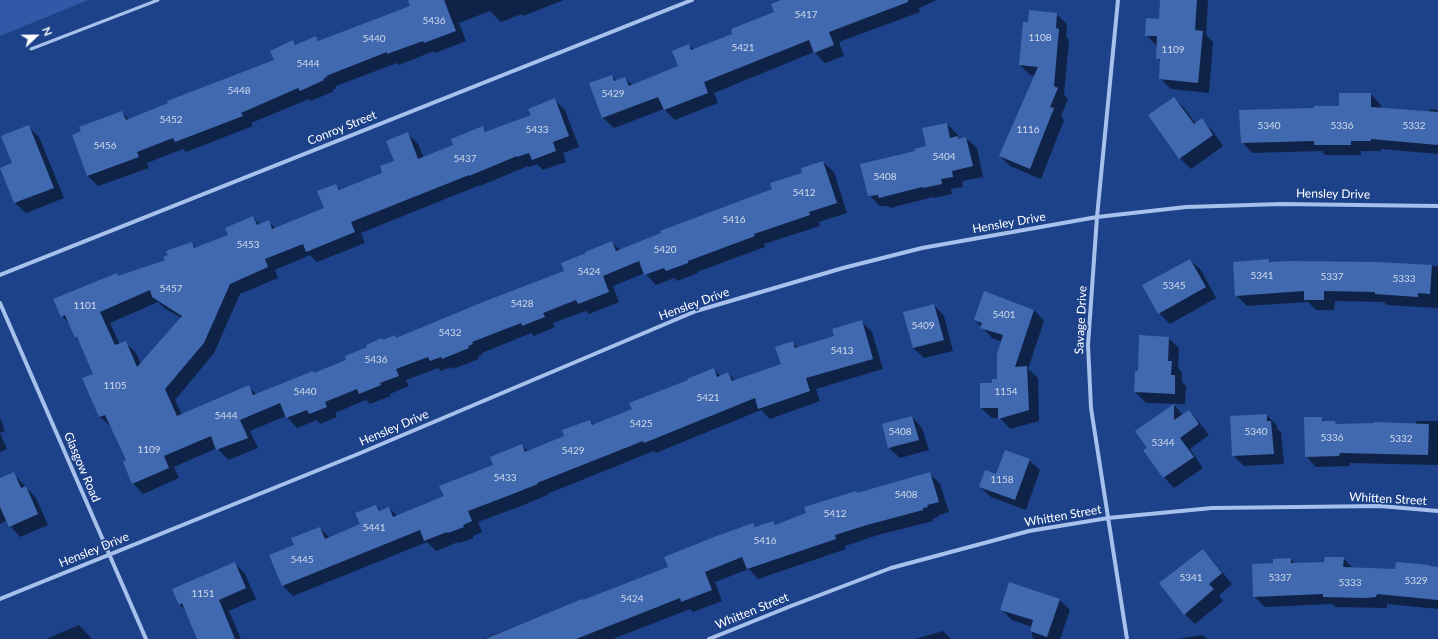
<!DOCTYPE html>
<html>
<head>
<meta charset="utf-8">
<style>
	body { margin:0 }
	#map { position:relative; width:1438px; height:639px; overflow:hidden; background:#1d4289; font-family:Lato,sans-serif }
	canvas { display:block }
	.north { position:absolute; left:16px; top:16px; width:40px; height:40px; -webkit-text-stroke:3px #1d4289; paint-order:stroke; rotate:68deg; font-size:11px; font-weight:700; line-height:16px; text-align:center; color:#fff }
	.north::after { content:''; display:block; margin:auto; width:14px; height:18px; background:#fff; clip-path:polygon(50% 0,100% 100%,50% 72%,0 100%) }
</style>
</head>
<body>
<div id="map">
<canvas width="1438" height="639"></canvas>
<div class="north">N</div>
</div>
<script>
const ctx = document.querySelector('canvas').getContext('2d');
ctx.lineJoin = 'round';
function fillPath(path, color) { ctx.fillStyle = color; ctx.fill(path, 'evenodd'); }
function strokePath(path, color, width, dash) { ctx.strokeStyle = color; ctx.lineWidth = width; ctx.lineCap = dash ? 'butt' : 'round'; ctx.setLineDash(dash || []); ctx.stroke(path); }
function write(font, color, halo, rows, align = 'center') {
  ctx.font = font + ' Lato,sans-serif'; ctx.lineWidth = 3.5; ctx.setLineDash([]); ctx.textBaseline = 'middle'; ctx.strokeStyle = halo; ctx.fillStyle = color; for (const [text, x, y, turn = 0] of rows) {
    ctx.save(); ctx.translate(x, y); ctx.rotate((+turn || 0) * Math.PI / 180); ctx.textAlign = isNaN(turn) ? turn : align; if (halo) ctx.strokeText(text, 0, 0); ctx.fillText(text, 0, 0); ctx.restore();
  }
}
fillPath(new Path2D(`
	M0,0H88L0,36Z`), '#305aa7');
fillPath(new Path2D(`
	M409,0H564L523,16L522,14L501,22L490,11L459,23L466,41L435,53L434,51L399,65L397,63L336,86V88L333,90L334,91L311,101L309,99L251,123L253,126L186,152L183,149L147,163L149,168L98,186L87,175L122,112L129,120L275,60L293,42L297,46L315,37L319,41L411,6Z
	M784,0H937L919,8L920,12L839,42L844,56L825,63L814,52L714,93L718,103L675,120L664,109L614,128L603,118L591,84L612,76L617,81L625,78L632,85L679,67L689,45L694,50L734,34L775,12Z
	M1161,0H1208L1206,35L1213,42L1209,93L1171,89L1160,78L1161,62L1157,58V46L1146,35L1160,20Z
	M1056,14L1067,24L1066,37L1069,40L1064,95L1068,99L1061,116L1064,120L1041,179L1010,166L1000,156L1036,76L1030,75L1020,65L1028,23Z
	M1371,94L1381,105V109L1430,113V109L1438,110V154L1381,149V151H1361V155H1325L1322,151L1252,153L1242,142L1340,107Z
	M1174,98L1185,109L1196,124L1201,120L1212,130L1223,146L1191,169L1180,158Z
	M554,99L565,110L579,147L563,153L566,162L543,170L537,164L529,167L528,166L480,186V185L361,233L365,243L317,262L310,255L275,270L278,278L240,294L214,353L175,400L182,415L249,387L257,395L314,374L348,360L383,341L395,337L397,338L565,272L611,242L620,250L773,189L823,162L834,172L847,213L819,222L820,226L764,244L765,247L697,272L698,273L677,281L674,278L656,285L645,273L613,286L619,302L589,314L586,311L553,323L555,327L534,336L531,333L482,353V355L478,356L479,359L453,369L451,367L441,371L438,368L406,380L409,386L390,394L391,396L370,404L366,400L335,413L337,417L320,424L317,420L297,428L286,416L250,431L258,448L228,460L217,448L174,467L179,478L143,494L133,483L127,461L111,427L100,417L94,374L80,342L76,338L70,324L62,316L116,274L119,277L166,261L192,243L197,249L229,235L253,217L260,225L268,221L275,228L325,209L336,185L341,190L383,174L395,161L408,134L418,144L424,158L454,145L482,127L487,132L532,115ZM158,302L164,308L181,318L141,364L136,353L125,342L120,345L110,323Z
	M947,124L958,135L959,139L966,138L977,148L983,177L962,181L963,187L951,189L952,194L934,198L933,197L890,208L888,206H880L869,195L916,152L927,147Z
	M29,127L39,137L64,198L26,213L15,203L1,168L13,164Z
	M1190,260L1201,270L1216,298L1170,324L1159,313Z
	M1269,260L1272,263H1377L1438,266V308L1387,305L1384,302L1335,301L1334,310H1316L1308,302L1247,306L1236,295Z
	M934,305L944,316L953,351L924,358L913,348Z
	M1034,310L1044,321L1028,369L1038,378L1039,421L1010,429L1000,418H992L981,408L993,384L998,380L1002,342L992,338L975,320Z
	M861,321L872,332L883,369L816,389L820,401L770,419L761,410L656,453L654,451L547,494L548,495L521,506L478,522L482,532L473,536L474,538L459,543L458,542L436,551L427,542L293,596L283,586L271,555L295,545L320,528L330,538L361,525L376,506L381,511L389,508L397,516L445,497L494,465L522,445L528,452L566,437L590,421L594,425L633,410L713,369L720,376L728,373L735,381L782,365L793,342L798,348L835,337Z
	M1168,338L1179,348L1178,368L1182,372V382L1186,386L1185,404L1146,403L1135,392L1139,372Z
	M1174,405L1183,415L1189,411L1199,422L1209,435L1190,449L1203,468L1174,488L1164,477L1148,448L1137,431Z
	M1267,415L1277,426V429L1281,432L1284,464L1244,466L1233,455Z
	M912,417L922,428L929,450L900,458L889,448Z
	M0,418L5,431L0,433L7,449L0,452Z
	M1321,418L1325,422H1335L1338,425L1416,424V421H1438V465L1350,463V466L1316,467L1306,456Z
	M1029,460L1040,470L1026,510L991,497L980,487Z
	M929,473L940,484L949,512L937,516L938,517L933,519V521L878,535L845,546L846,549L758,579L749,569L715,582L722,601L693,612L690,609L613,639H483L582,600L583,601L669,568L753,524L757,528L773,522L776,525L807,514L856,492L858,494Z
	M14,474L36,498L48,525L20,537L10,526L7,520L0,524V480Z
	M1203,550L1213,561L1232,584L1219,595L1223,601L1195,624L1185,614Z
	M1343,558L1354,569L1396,570L1438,568V609L1387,604V608L1335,607L1332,604L1265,607L1254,596L1274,564L1291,559L1295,564L1325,562Z
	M235,563L245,574L256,599L229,611L241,639H204L187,612L180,605L174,589Z
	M1060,600L1070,610L1060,639H1033L1031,630L1032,627L1012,620L1001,609Z
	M79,625L92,639H46Z
	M943,631L951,639H915Z
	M1203,635L1207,639H1177Z`), '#0007');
fillPath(new Path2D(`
	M408,0H444L456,31L424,43L423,41L387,54V52L326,76L327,77L323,79L324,80L300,91L298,88L241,113L243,116L175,142L173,138L137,152L139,157L87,176L72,135L81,131L79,127L122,111L126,120L168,103L167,101L274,60L270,51L293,40L295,45L316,36L318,41L410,6Z
	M781,0H908V2L829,32L834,45L814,53L809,40L704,82L708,93L664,110L658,97L602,118L589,83L612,75L614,81L625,77L629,86L678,66L672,51L689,44L691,50L732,34L731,29L774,12L771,4Z
	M1160,0H1197L1195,30L1203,31L1198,83L1159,79L1160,59H1156L1157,36H1145L1146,18L1159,19Z
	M1029,10L1057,13L1056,28L1059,29L1054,86L1058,88L1050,107L1054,108L1030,169L999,156L1038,67L1019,65L1023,22H1028Z
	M1339,93H1371V107L1438,112V145L1371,139V141H1351V145H1314V141L1241,143L1239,110L1314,108V106H1339Z
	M1174,97L1194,124L1202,118L1213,135L1179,159L1148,115Z
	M555,98L569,136L553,142L556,151L532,160L529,153L517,157V156L469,176V175L351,222L355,232L306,252L303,244L265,259L268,267L230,284L204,343L165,389L177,416L249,385L253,395L313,371L314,373L346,360L345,356L367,347L366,345L382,338L383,340L395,335L396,338L483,302L564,271L561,263L586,253L585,252L612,241L616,251L661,233L660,231L772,189L770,183L802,173L801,168L823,161L837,203L809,212L810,215L754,234L755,236L688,261V263L666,271L664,268L644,275L639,261L603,276L609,292L578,304L576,300L543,313L545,317L522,326L521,323L472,342L473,344L468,346L469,348L442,359L441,357L430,361L428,357L396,369L399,376L380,383L381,385L359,394L357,389L325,402L327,407L309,414L307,410L286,418L280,403L240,420L248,438L216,450L211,436L164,456L169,468L132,484L123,462L126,460L105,415L99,417L82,378L93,374L77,337L75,338L65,315L61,317L53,299L117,273L118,276L165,260L163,257L168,255L166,251L192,242L194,248L228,235L225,228L253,216L257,225L269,220L272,229L324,208L317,191L336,184L339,190L382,173L380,166L394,161L386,141L408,132L418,159L453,145L451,139L483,126L485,132L531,115L528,109ZM150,290L152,297L182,316L137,367L126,341L115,345L100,312Z
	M947,123L950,138L958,136V139L966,137L973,166L952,171L953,177L941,179L942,184L923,188L922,187L879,198L878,195L868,196L860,164L915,151L914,149L926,146L922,128Z
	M29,125L54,188L14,203L0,168L12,163L1,136Z
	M1190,259L1206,287L1158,314L1142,285Z
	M1269,259V262L1288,261L1377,262L1432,265L1430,294L1418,293V297L1375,294V292L1324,291V300H1304V291L1235,296L1233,262Z
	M984,291L1034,310L1015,367L1027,366L1029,410L998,419V408H980V383H992V379H997V354L1003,335L980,328L982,323L974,320Z
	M934,304L944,340L913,348L903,312Z
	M862,320L873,359L806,378L810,391L758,409L755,398L644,443L643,441L537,483L538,484L510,495L468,511L472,521L463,525L464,527L448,533L447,532L424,541L420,530L282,586L269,555L294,545L291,538L320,527L325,539L360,524L355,513L376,505L379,511L389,507L393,517L444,496L439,486L493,465L490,457L522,444L525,452L564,436L562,430L590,420L592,425L632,409L629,403L688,380L687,379L714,368L717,377L728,372L732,381L781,364L775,347L793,341L795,348L834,336L832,329Z
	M1139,335L1169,337L1168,361H1172L1171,375H1175V394L1134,392L1135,371H1138Z
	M1174,404V420L1189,410L1199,424L1180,438L1194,457L1163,478L1143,450L1147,448L1135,431Z
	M1267,414V421H1271L1274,454L1232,456L1230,416Z
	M912,416L919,440L888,448L882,424Z
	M1304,417H1322V421H1335L1336,424L1374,423V422L1429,424L1428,455L1340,453L1339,456L1305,457Z
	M1005,450L1030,459L1015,500L979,487L985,470L996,474Z
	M14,472L21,488L26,486L38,514L9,527L0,507V478Z
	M930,472L939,502L927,505L928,507L923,508V510L867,525L835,535L836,539L747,569L742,557L705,572L712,590L681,602L680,598L576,639H485L582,599L583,600L668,567L664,557L714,537L753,523L755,527L773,521L775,525L806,513L804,507L856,491L857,493Z
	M1203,549L1222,573L1209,584L1214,589L1184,615L1159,583Z
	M1325,557H1344L1343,567L1395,569L1396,562L1430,565L1429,566L1438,567V600L1377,594L1376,597L1365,598L1323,597V594L1253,597L1252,564L1273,563V559L1291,558V563L1324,562Z
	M235,562L246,588L219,600L235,639H197L182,603L179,605L172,589Z
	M1009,582L1060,599L1047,637L1030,631L1033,620L1000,610Z`), '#4169b0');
strokePath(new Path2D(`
	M31,49L158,0`), '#a7c0ec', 3);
strokePath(new Path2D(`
	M1118,0L1097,217L1088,345L1091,408L1127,639
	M0,275L692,0
	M0,303L146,639
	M0,599L358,454L696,311L843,268L922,248L1097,217L1186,207L1281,204L1438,206
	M709,639L791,606L891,568L1029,531L1108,518L1212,508L1380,506L1438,511`), '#a7c0ec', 4);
write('10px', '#d0daeb', null, [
	["5417",806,15],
	["5436",434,21],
	["1108",1040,38],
	["5440",374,39],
	["5421",743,48],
	["1109",1173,50],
	["5444",308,64],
	["5448",239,91],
	["5429",613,94],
	["5452",171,120],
	["5340",1269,126],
	["5336",1342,126],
	["5332",1414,126],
	["5433",537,130],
	["1116",1028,130],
	["5456",105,146],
	["5404",944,157],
	["5437",465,159],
	["5408",885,177],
	["5412",804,193],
	["5416",734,220],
	["5453",248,245],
	["5420",665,250],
	["5424",589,272],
	["5341",1262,276],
	["5337",1332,277],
	["5333",1404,279],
	["5345",1174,286],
	["5457",171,289],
	["5428",522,304],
	["1101",85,306],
	["5401",1004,315],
	["5409",923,326],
	["5432",450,333],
	["5413",842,351],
	["5436",376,360],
	["1105",115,386],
	["5440",305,392],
	["1154",1006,392],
	["5421",708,398],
	["5444",226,416],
	["5425",641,424],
	["5408",900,432],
	["5340",1256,432],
	["5336",1332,438],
	["5332",1401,439],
	["5344",1163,443],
	["1109",149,450],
	["5429",573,451],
	["5433",505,478],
	["1158",1002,480],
	["5408",906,495],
	["5412",835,514],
	["5441",374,528],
	["5416",765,541],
	["5445",302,560],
	["5341",1191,578],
	["5337",1280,578],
	["5329",1416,581],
	["5333",1350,583],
	["1151",203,594],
	["5424",632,599]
]);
write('12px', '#fff', '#1d4289', [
	["Conroy Street",342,128,-22],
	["Hensley Drive",1333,194,1],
	["Hensley Drive",1009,223,-10],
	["Hensley Drive",694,304,-20],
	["Savage Drive",1081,320,-87],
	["Hensley Drive",394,428,-23],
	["Glasgow Road",82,467,67],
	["Whitten Street",1388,499,3],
	["Whitten Street",1063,516,-10],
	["Hensley Drive",94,550,-22],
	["Whitten Street",752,611,-22]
]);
</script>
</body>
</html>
